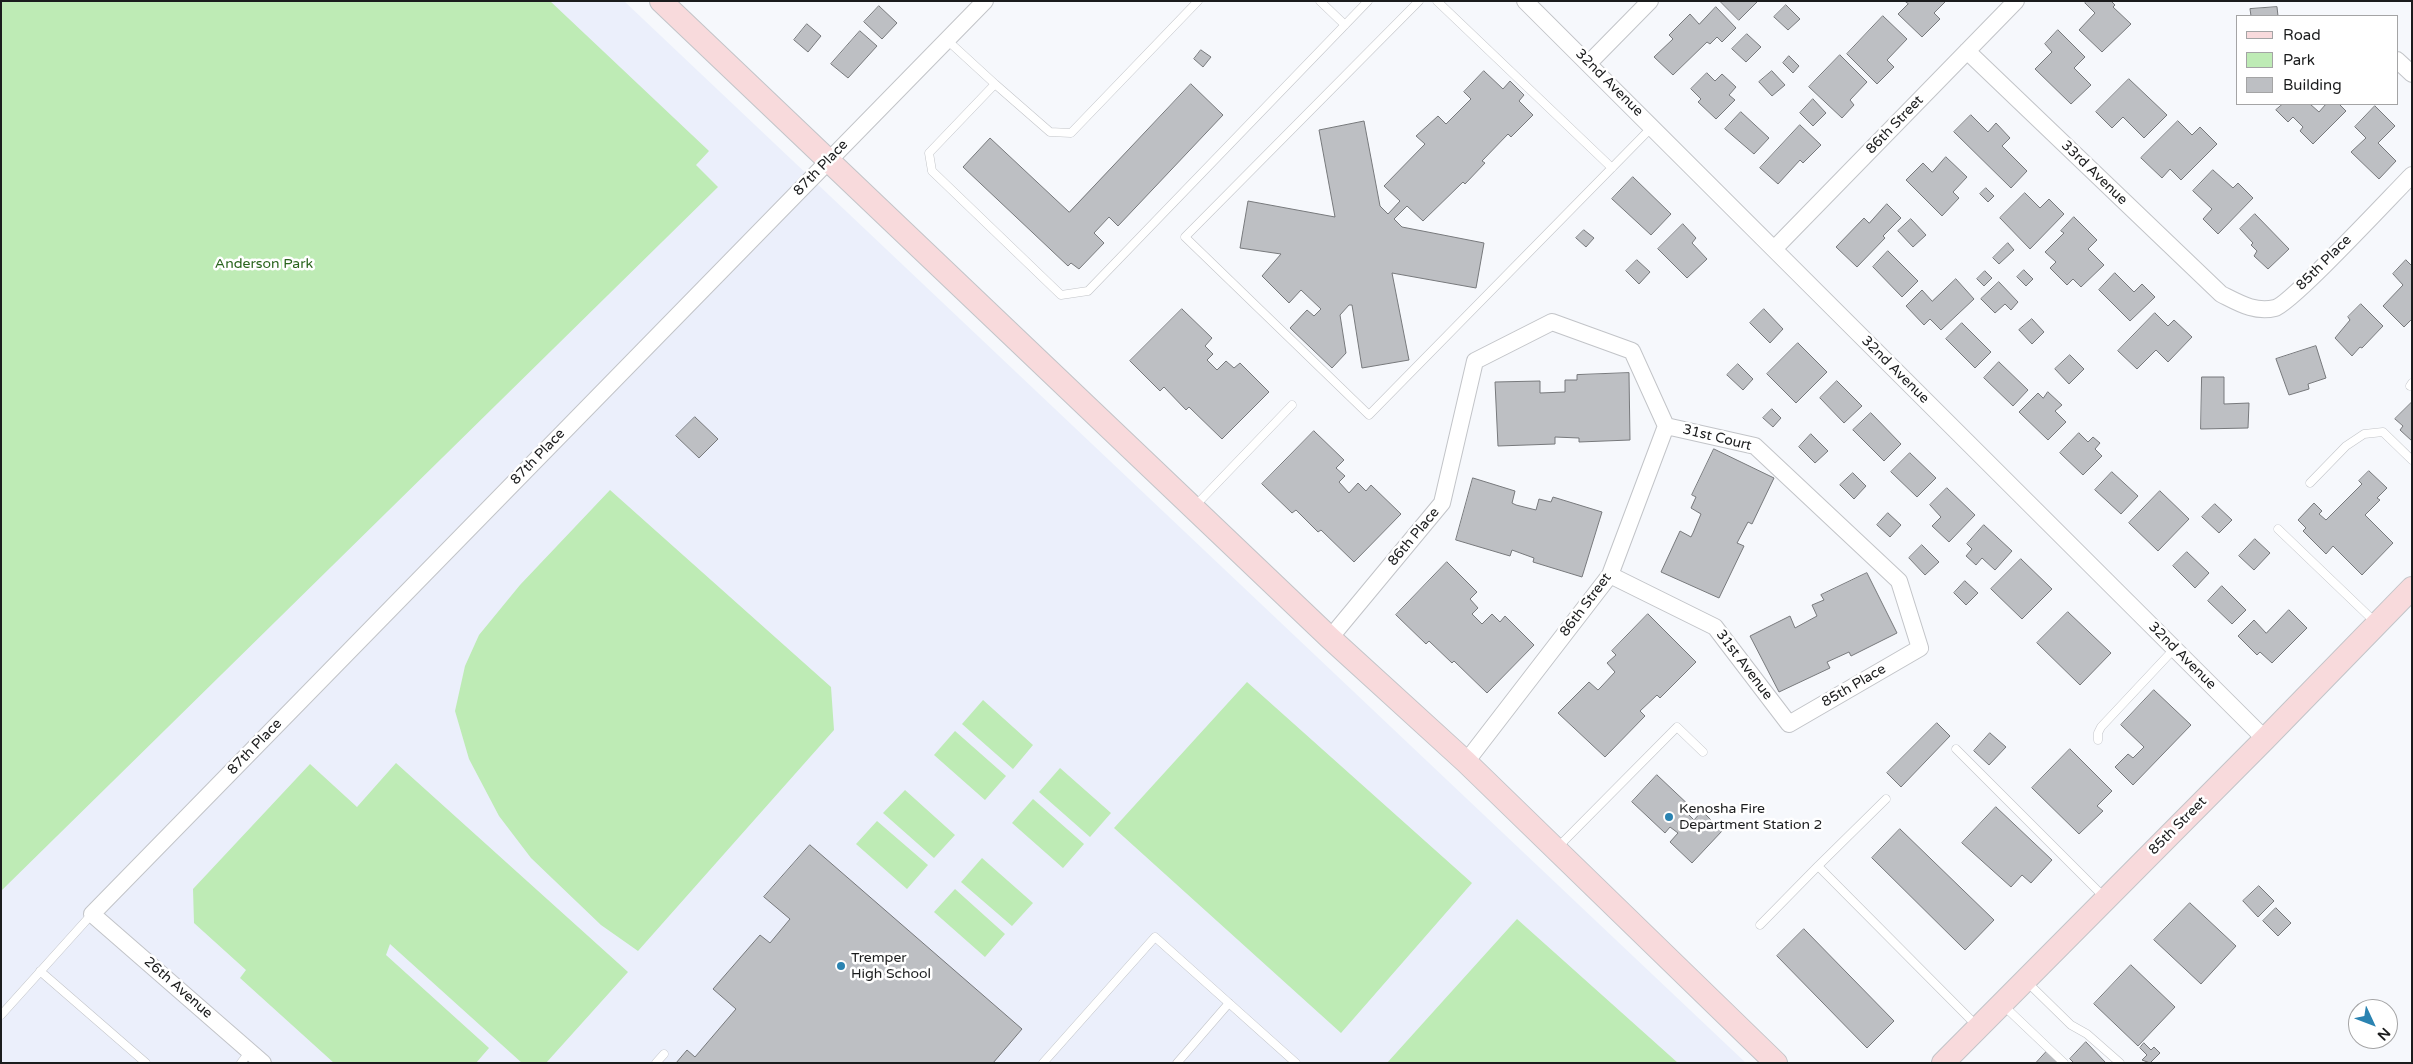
<!DOCTYPE html>
<html>
<head>
<meta charset="utf-8">
<style>
	body { margin:0 }
	#map { position:relative; width:2413px; height:1064px; overflow:hidden; background:#f6f8fc; font-family:"Varela Round",sans-serif }
	canvas { display:block }
	.frame { position:absolute; inset:0; border:2px solid #1b1c1d; pointer-events:none }
	.legend { position:absolute; left:2236px; top:15px; width:162px; height:90px; box-sizing:border-box; background:#fff; border:1px solid #a4a4a5; margin:0; padding:6px 9px; list-style:none; font-size:15px; color:#1b1c1d }
	.legend li { display:flex; align-items:center; gap:10px; height:25px }
	.legend b { width:25px; border:1px solid #a4a4a5 }
	.north { position:absolute; left:2348px; top:999px; width:50px; height:50px; box-sizing:border-box; background:#fff; border:1px solid #a4a4a5; border-radius:50%; rotate:133deg; font-size:14px; font-weight:700; line-height:20px; text-align:center; color:#1b1c1d }
	.north::after { content:''; display:block; margin:auto; width:18px; height:22px; background:#2a83b1; clip-path:polygon(50% 0,100% 100%,50% 72%,0 100%) }
</style>
</head>
<body>
<div id="map">
<canvas width="2413" height="1064"></canvas>
<div class="frame"></div>
<ul class="legend">
<li><b style="height:6px;background:#f8dadc"></b>Road</li>
<li><b style="height:14px;background:#beebb5"></b>Park</li>
<li><b style="height:14px;background:#bdbfc3"></b>Building</li>
</ul>
<div class="north">N</div>
</div>
<script>
const ctx = document.querySelector('canvas').getContext('2d');
ctx.lineJoin = 'round';
function fillPath(path, color) { ctx.fillStyle = color; ctx.fill(path, 'evenodd'); }
function strokePath(path, color, width, dash) { ctx.strokeStyle = color; ctx.lineWidth = width; ctx.lineCap = dash ? 'butt' : 'round'; ctx.setLineDash(dash || []); ctx.stroke(path); }
function write(font, color, halo, rows, align = 'center') {
  ctx.font = font + ' "Varela Round",sans-serif'; ctx.lineWidth = 5; ctx.setLineDash([]); ctx.textBaseline = 'middle'; ctx.strokeStyle = halo; ctx.fillStyle = color; for (const [text, x, y, turn = 0] of rows) {
    ctx.save(); ctx.translate(x, y); ctx.rotate((+turn || 0) * Math.PI / 180); ctx.textAlign = isNaN(turn) ? turn : align; if (halo) ctx.strokeText(text, 0, 0); ctx.fillText(text, 0, 0); ctx.restore();
  }
}
fillPath(new Path2D(`
	M1,1H624L1746,1063H1Z`), '#ebeffb');
fillPath(new Path2D(`
	M1,1H550L709,151L696,165L718,187L1,891Z
	M610,490L831,687L834,730L638,951L601,925L531,858L499,816L469,759L455,711L465,666L479,635L520,585Z
	M1247,682L1472,883L1341,1033L1114,828Z
	M983,700L1033,745L1013,769L962,724Z
	M955,731L1006,776L985,800L934,755Z
	M396,763L628,972L546,1063H522L390,944L386,955L489,1048L476,1063H334L240,978L246,970L194,923L193,889L310,764L357,807Z
	M1060,768L1111,813L1090,837L1039,792Z
	M905,790L955,835L934,858L883,813Z
	M1033,799L1084,844L1063,868L1012,823Z
	M877,821L928,865L907,889L856,844Z
	M982,858L1033,903L1012,926L961,882Z
	M955,889L1005,934L985,957L934,912Z
	M1517,919L1678,1063H1387Z`), '#beebb5');
const building = new Path2D(`
	M1720,1H1758L1739,20Z
	M1905,1H1946L1934,13L1940,19L1922,37L1898,14L1908,4Z
	M2087,1H2111L2115,5L2113,7L2131,24L2102,52L2079,30L2095,13L2085,3Z
	M1786,5L1800,19L1788,30L1774,17Z
	M879,6L897,23L882,39L864,22Z
	M1716,7L1736,28L1722,42L1717,37L1710,44L1707,42L1673,75L1654,57L1673,39L1669,35L1690,14L1699,24Z
	M2277,7L2278,16H2251L2250,9Z
	M1883,16L1907,39L1887,60L1894,67L1877,84L1847,54Z
	M807,24L821,36L808,52L794,40Z
	M2058,30L2085,57L2074,68L2091,85L2071,104L2035,69L2052,52L2045,44Z
	M860,31L877,46L848,78L831,64Z
	M1747,34L1761,47L1746,62L1732,49Z
	M1201,50L1211,57L1203,67L1194,59Z
	M1840,55L1867,82L1850,100L1854,105L1842,118L1809,87Z
	M1789,56L1799,66L1793,73L1783,63Z
	M1484,71L1503,89L1510,81L1524,95L1519,101L1533,115L1511,137L1508,134L1482,161L1485,163L1465,184L1463,182L1423,221L1407,206L1394,219L1402,227L1484,243L1476,288L1392,273L1409,360L1362,368L1352,305H1349L1340,315L1346,353L1332,368L1290,328L1307,310L1314,316L1321,309L1301,290L1289,303L1262,276L1281,254L1240,248L1248,201L1335,217L1319,130L1364,121L1380,206L1388,214L1400,201L1384,186L1425,144L1416,136L1438,116L1446,124L1471,99L1464,92Z
	M1772,71L1785,85L1772,96L1759,82Z
	M1707,73L1715,81L1722,74L1736,87L1729,95L1735,100L1716,119L1698,102L1701,99L1691,89Z
	M2129,79L2167,115L2144,138L2123,117L2112,128L2096,112Z
	M1191,84L1223,115L1118,226L1109,217L1094,233L1104,243L1079,269L1071,263L1068,266L963,167L990,138L1069,212Z
	M1813,99L1826,113L1813,126L1800,113Z
	M2283,104H2310L2319,112L2326,104H2339L2346,111L2313,144L2300,131L2303,127L2293,117L2288,122L2276,110Z
	M2375,106L2395,126L2378,143L2396,161L2379,179L2351,152L2366,138L2355,127Z
	M1741,112L1769,138L1754,154L1725,129Z
	M1971,115L1988,132L1996,123L2010,138L2002,146L2027,171L2011,188L1954,132Z
	M2178,121L2192,135L2200,127L2217,144L2181,180L2170,169L2162,178L2141,158Z
	M1800,125L1821,145L1803,163L1800,160L1778,184L1760,168Z
	M1946,157L1967,177L1953,192L1959,198L1942,216L1906,180L1923,163L1932,172Z
	M2213,170L2233,188L2238,183L2253,198L2218,234L2203,219L2212,209L2193,191Z
	M1633,177L1671,214L1651,235L1612,199Z
	M1986,188L1994,196L1988,202L1980,194Z
	M2025,193L2040,208L2049,199L2064,214L2030,249L2000,218Z
	M1887,204L1901,218L1883,236L1885,238L1857,267L1836,247L1864,218L1869,223Z
	M2255,214L2289,249L2268,269L2254,256L2257,251L2251,245L2253,243L2240,229Z
	M2074,217L2097,240L2088,249L2104,265L2081,287L2073,279L2067,285L2050,268L2056,262L2045,252L2064,233L2061,231Z
	M1911,219L1926,235L1913,247L1898,231Z
	M1683,224L1696,238L1692,243L1707,259L1687,278L1658,249Z
	M1584,230L1594,238L1586,247L1576,238Z
	M2008,243L2014,250L1999,264L1993,258Z
	M1888,251L1918,281L1902,297L1873,267Z
	M1637,260L1650,272L1639,284L1626,271Z
	M2406,260L2412,266V319L2404,327L2383,306L2403,285L2393,274Z
	M2024,270L2033,279L2026,286L2017,277Z
	M1985,271L1992,278L1984,286L1977,279Z
	M2115,273L2134,292L2142,284L2155,297L2130,321L2099,290Z
	M1956,279L1974,299L1941,330L1930,319L1924,325L1906,306L1922,290L1932,301Z
	M1999,282L2018,302L2011,310L2005,304L1995,313L1981,299Z
	M2361,304L2383,326L2362,348L2360,347L2352,356L2335,338L2350,320L2348,317Z
	M1182,309L1212,338L1205,346L1213,354L1207,360L1217,370L1226,361L1234,368L1240,363L1269,392L1222,439L1189,407L1186,410L1164,387L1160,391L1130,361Z
	M1764,309L1783,329L1770,343L1750,323Z
	M2155,313L2168,326L2174,320L2192,337L2168,362L2156,350L2137,369L2118,351Z
	M2032,319L2044,332L2032,344L2019,330Z
	M1962,323L1991,352L1975,368L1946,339Z
	M1798,343L1827,372L1796,403L1767,374Z
	M2316,346L2326,378L2308,384L2309,389L2289,395L2276,359Z
	M2070,355L2084,369L2069,384L2055,369Z
	M1999,362L2028,390L2013,406L1984,378Z
	M1738,364L1753,379L1743,390L1727,375Z
	M1629,373L1630,440L1579,442V438L1555,437V444L1498,446L1495,382L1540,381V393L1565,392V380H1577V375Z
	M2202,377H2224V404L2249,403L2248,428L2201,429Z
	M1837,381L1862,406L1844,423L1820,398Z
	M2048,392L2062,405L2055,411L2066,422L2048,440L2019,412L2038,393L2043,398Z
	M2412,402V441L2400,430L2403,426L2395,419Z
	M1772,409L1781,418L1773,427L1763,418Z
	M1871,413L1901,444L1884,461L1853,430Z
	M695,417L718,439L699,458L676,436Z
	M1314,431L1344,460L1336,468L1345,476L1339,482L1349,493L1358,483L1366,491L1371,485L1401,514L1354,562L1321,530L1318,532L1296,510L1292,513L1262,484Z
	M2079,433L2088,442L2093,437L2100,443L2095,449L2102,456L2083,475L2060,453Z
	M1811,434L1828,451L1815,463L1799,447Z
	M1714,449L1774,478L1752,524L1748,522L1737,543L1744,546L1719,598L1661,572L1680,531L1691,537L1693,533L1701,514L1691,508L1696,497L1692,495Z
	M1910,453L1936,478L1917,497L1891,472Z
	M2369,471L2387,488L2377,498L2380,500L2365,515L2393,543L2362,575L2333,546L2326,554L2303,531L2306,528L2298,520L2314,503L2322,511L2319,514L2326,520L2362,484L2359,481Z
	M2112,472L2138,496L2121,514L2095,490Z
	M1853,473L1866,486L1854,499L1840,485Z
	M1473,478L1515,491L1512,503L1516,505L1536,510L1539,499L1551,502L1553,497L1602,512L1582,577L1533,562L1534,558L1512,550L1510,556L1456,540Z
	M1947,488L1975,515L1949,542L1932,526L1941,517L1930,505Z
	M2160,491L2189,519L2158,551L2129,523Z
	M2215,504L2232,520L2219,533L2202,517Z
	M1888,513L1901,525L1890,537L1877,525Z
	M1984,525L2012,551L1995,570L1982,558L1976,565L1966,556L1972,549L1967,544Z
	M2255,539L2270,553L2254,570L2239,556Z
	M1922,545L1939,562L1925,575L1909,558Z
	M2187,552L2209,573L2195,588L2173,566Z
	M2021,559L2052,589L2022,619L1991,589Z
	M1447,562L1477,592L1470,599L1478,608L1472,614L1482,624L1492,614L1500,622L1505,616L1534,645L1487,693L1454,661L1452,663L1429,641L1426,644L1396,615Z
	M1867,573L1897,633L1851,656L1849,652L1827,662L1830,668L1779,692L1750,636L1790,616L1795,628L1817,616L1812,605L1824,600L1821,595Z
	M1965,581L1978,593L1966,605L1954,593Z
	M2222,586L2246,610L2232,624L2208,601Z
	M2289,610L2307,628L2272,663L2260,652L2257,655L2238,636L2254,620L2266,633Z
	M2068,612L2111,653L2080,685L2037,643Z
	M1648,614L1696,662L1660,698L1657,695L1640,711L1645,716L1605,757L1558,713L1589,682L1598,690L1601,687L1615,672L1607,663L1616,655L1612,651Z
	M2154,690L2191,725L2133,785L2115,767L2128,754L2133,758L2144,747L2121,725Z
	M1937,723L1950,736L1901,787L1887,773Z
	M1990,733L2006,747L1989,765L1974,751Z
	M2070,749L2112,791L2097,806L2103,811L2079,834L2032,788Z
	M1657,775L1693,809L1688,814L1694,820L1702,811L1722,831L1692,863L1670,842L1678,833L1670,827L1665,833L1632,802Z
	M1996,807L2052,860L2031,883L2022,875L2011,887L1962,843Z
	M1900,829L1994,920L1965,950L1872,858Z
	M810,845L1022,1029L993,1063H676L687,1050L695,1057L736,1009L713,989L760,935L770,943L790,919L764,897Z
	M2259,886L2274,901L2258,917L2243,901Z
	M2190,903L2236,946L2201,984L2154,940Z
	M2276,908L2291,923L2278,936L2263,921Z
	M1804,929L1894,1021L1867,1048L1777,956Z
	M2131,965L2175,1007L2138,1046L2094,1004Z
	M2086,1042L2106,1063H2074L2070,1059Z
	M2144,1043L2151,1050L2154,1047L2160,1053L2150,1063L2142,1060L2147,1055L2140,1048Z
	M2048,1050L2061,1063H2036Z`);
fillPath(building, '#bdbfc3');
strokePath(building, '#77797c', 1);
const lane = new Path2D(`
	M1320,1L1345,25
	M1419,1L1185,237L1369,415L1652,127
	M1437,1L1612,168
	M947,40L995,84L929,153L932,171L1061,295L1088,291L1368,1
	M995,84L1050,132L1071,133L1198,1
	M2410,386L2412,383
	M2310,483L2346,446L2364,434L2383,432L2412,460
	M1195,506L1292,405
	M2278,529L2375,622
	M2098,740V733L2101,727L2175,648
	M1956,749L2105,898
	M1886,799L1818,866L1977,1026
	M1557,848L1677,727L1703,752
	M1760,925L1818,866
	M40,971L146,1063
	M2027,982L2071,1025L2087,1034L2120,1063
	M2003,1005L2064,1063
	M1,1015L92,914
	M241,1063L250,1051
	M656,1063L664,1054
	M1043,1063L1155,937L1296,1063
	M1177,1063L1229,1003`);
const street = new Path2D(`
	M1525,1L2265,739
	M1967,51L2221,294C2239,303 2255,313 2275,308C2291,304 2393,194 2412,175
	M2397,60L2412,74
	M1589,63L1650,1
	M1774,249L2016,1
	M1330,638L1442,503L1475,361L1552,322L1632,351L1666,426L1755,446L1899,581L1920,648L1789,724L1715,627L1610,575
	M1466,762L1610,575L1666,426
	M263,1063L92,914L985,1`);
const secondary = new Path2D(`
	M661,1L1330,638L1466,762L1776,1063
	M1943,1063L2265,739L2412,588`);
strokePath(lane, '#c2c4c8', 9);
strokePath(street, '#c2c4c8', 18);
strokePath(secondary, '#c2c4c8', 24);
strokePath(lane, '#fff', 8);
strokePath(street, '#fff', 16);
strokePath(secondary, '#f8dadc', 22);
for (const [x, y, r, color] of [
	[1669,817,5,"#2a83b1"],
	[841,966,5,"#2a83b1"]
]) { const dot = new Path2D(); dot.arc(x, y, r, 0, 2 * Math.PI); ctx.fillStyle = color; ctx.fill(dot); strokePath(dot, '#fff', 2); }
write('14px', '#1b1c1d', '#fff', [
	["32nd Avenue",1609,83,45],
	["86th Street",1895,125,-46],
	["87th Place",821,168,-46],
	["33rd Avenue",2094,173,44],
	["85th Place",2324,263,-45],
	["32nd Avenue",1895,370,45],
	["31st Court",1717,438,14],
	["87th Place",538,457,-46],
	["86th Place",1414,537,-50],
	["86th Street",1586,605,-53],
	["32nd Avenue",2182,656,45],
	["31st Avenue",1744,665,53],
	["85th Place",1854,686,-30],
	["87th Place",255,747,-46],
	["85th Street",2178,826,-45],
	["26th Avenue",178,988,41]
]);
write('14px', '#29641d', '#fff', [
	["Anderson Park",264,264]
]);
write('14px', '#1b1c1d', '#fff', [
	["Kenosha Fire",1679,809],
	["Department Station 2",1679,825],
	["Tremper",851,958],
	["High School",851,974]
], 'left');
</script>
</body>
</html>
